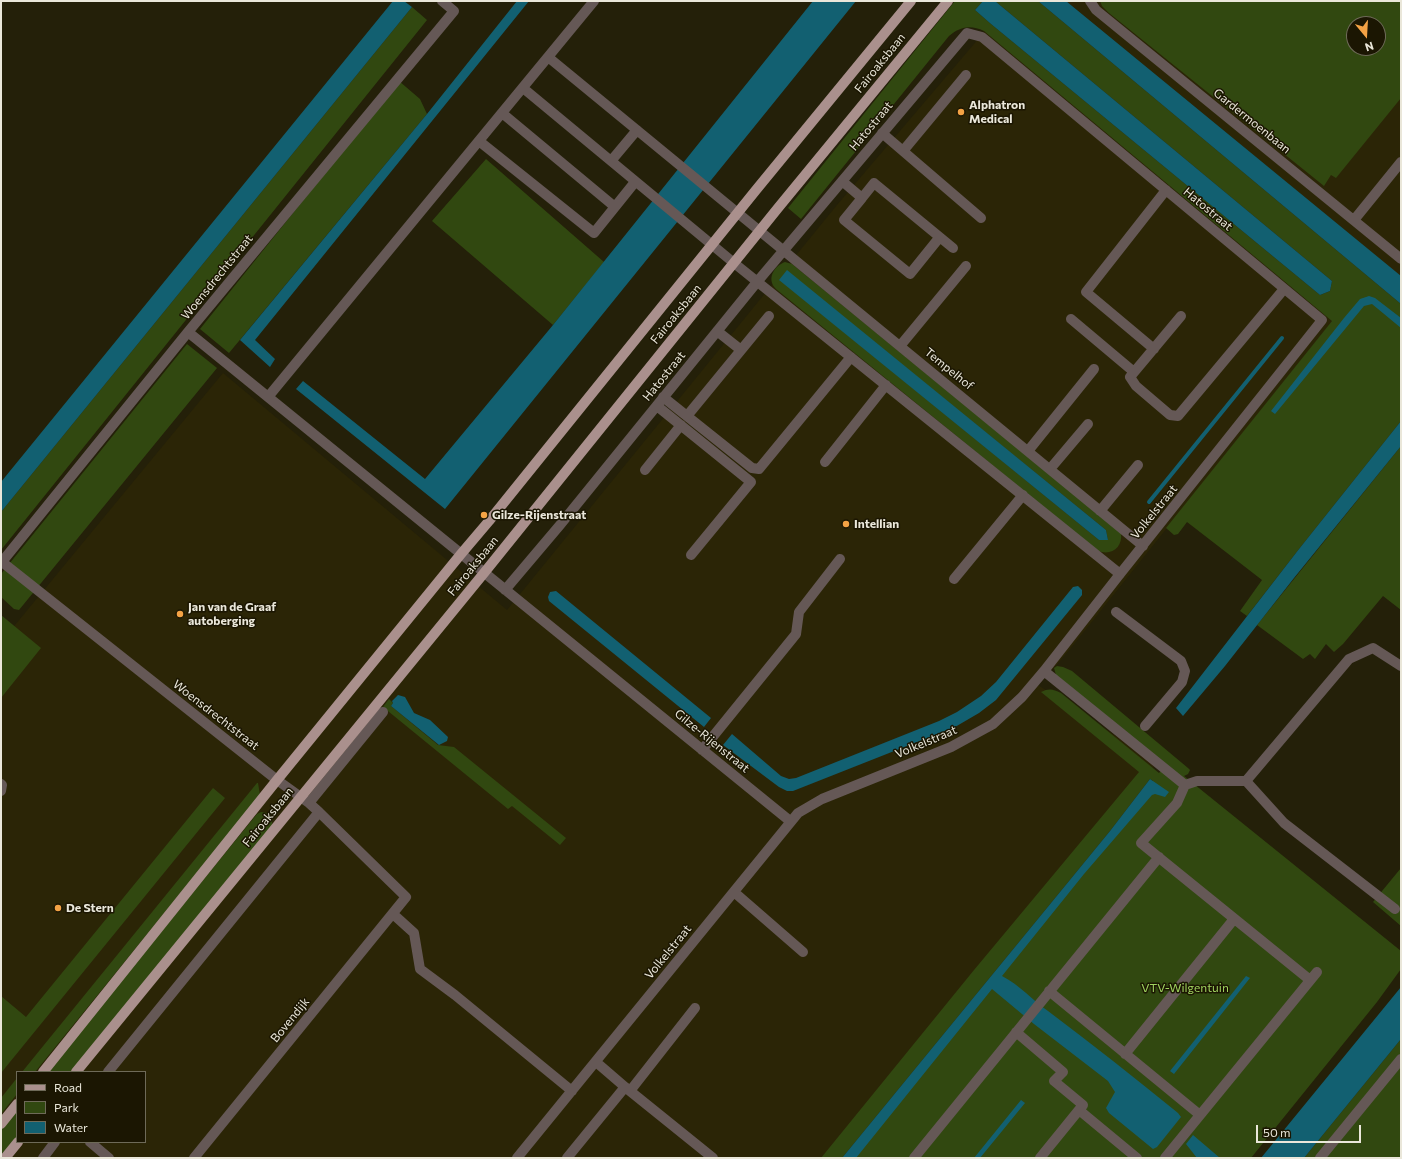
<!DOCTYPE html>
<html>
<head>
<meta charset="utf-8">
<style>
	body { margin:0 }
	#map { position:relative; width:1402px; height:1159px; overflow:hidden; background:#242009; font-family:Commissioner,sans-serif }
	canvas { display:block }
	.frame { position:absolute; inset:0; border:2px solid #eae7da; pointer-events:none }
	.legend { position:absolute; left:16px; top:1071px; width:130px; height:72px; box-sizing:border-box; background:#1b1602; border:1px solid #6e6a58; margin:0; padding:5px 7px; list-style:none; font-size:12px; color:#eae7da }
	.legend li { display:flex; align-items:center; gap:8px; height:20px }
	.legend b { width:20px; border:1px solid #6e6a58 }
	.north { position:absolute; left:1346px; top:16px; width:40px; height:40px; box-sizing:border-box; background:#1b1602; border:1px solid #6e6a58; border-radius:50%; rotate:162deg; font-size:11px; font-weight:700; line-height:16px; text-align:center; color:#eae7da }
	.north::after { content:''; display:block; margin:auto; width:14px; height:18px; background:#f4a345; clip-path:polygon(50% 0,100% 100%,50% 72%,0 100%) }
	.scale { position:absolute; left:1256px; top:1125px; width:105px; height:18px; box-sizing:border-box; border:2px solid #eae7da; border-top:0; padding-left:5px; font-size:12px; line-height:14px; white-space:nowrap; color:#eae7da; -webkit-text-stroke:3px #1b1602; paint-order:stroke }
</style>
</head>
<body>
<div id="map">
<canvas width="1402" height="1159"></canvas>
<div class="frame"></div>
<ul class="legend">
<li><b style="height:5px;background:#aa908d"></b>Road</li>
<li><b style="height:11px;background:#314810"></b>Park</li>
<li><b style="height:11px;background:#126071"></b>Water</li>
</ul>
<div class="north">N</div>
<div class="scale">50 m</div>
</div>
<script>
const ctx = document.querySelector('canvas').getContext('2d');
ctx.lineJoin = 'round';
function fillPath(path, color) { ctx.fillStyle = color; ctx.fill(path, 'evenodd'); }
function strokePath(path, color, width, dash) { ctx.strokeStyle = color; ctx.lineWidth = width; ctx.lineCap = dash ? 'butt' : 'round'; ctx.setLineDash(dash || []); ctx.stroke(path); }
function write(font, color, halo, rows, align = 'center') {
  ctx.font = font + ' Commissioner,sans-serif'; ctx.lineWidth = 3; ctx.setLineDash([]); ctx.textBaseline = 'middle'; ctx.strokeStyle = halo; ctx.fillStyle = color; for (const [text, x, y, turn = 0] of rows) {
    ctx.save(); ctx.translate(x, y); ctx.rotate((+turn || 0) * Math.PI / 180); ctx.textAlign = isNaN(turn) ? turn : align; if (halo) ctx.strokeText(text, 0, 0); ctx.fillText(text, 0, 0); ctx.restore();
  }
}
fillPath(new Path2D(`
	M1066,1H1401V277L1354,238ZM1354,24H1378V48H1354Z
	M991,24L1340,312L1070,649L1054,668L1035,683L1157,763L836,1158H1V642L223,373L507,610L837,205ZM17,1072H145V1142H17Z`), '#2b2506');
fillPath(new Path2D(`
	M955,1H983L975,10L991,24L1320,295L1330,291L1332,281L995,1H1038L1401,304V421L1299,549L1247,616L1240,611L1262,580L1187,522L1178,534L1174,535L1166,528L1332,321L984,31C971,25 961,26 949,36L801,219L788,208Z
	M1100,1H1401V98L1336,178L1331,175L1324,186L1109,13L1102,6ZM1354,24H1378V48H1354Z
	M412,7L427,20L1,550V512Z
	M399,81L420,99L427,114L229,353L200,329Z
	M486,159L604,262L553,325L432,221Z
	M785,262L792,264L1121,533C1123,547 1112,556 1098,551L776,289C766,279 774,266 785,262ZM787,271L1106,530L1108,540H1099L780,280Z
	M187,344L217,368L19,610L14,609L1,597V574Z
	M1401,446V610L1383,596L1343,644L1334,652L1326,644L1315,659L1310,654L1303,659L1257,625Z
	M1,615L41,648L1,698Z
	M1057,666L1063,667L1072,671L1188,768L1190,770L1188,774L1184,776L1401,951V969L1377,1002L1251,1158H848L1153,781L1150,779L1110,831L842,1158H821L974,970L1139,772L1041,692C1049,688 1053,689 1061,693L1159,773L1166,765L1056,675L1054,668Z
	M389,699L393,703L391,706L438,745L454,747L566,838L560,845L512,806L508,809L383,707Z
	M257,783H258L260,795L35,1072H22Z
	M213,788L225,798L1,1073V996L26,1017Z
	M261,812C269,812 273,817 272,825L72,1072H47L257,814Z
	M1401,868V926L1373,902Z
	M1401,1039V1158H1304Z
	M17,1078V1094L1,1114V1098Z
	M17,1109V1139L1,1158V1129Z`), '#314810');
fillPath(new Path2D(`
	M393,1H404L412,7L1,512V482Z
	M517,1H529L255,340L275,359L270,367L240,340L427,114Z
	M813,1H856L445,509L296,389L303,381L425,479L553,325Z
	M983,1H995L1332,281L1330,291L1320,295L991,24L975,10Z
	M1038,1H1066L1401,276V304Z
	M787,270L1106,530L1108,540H1099L779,280Z
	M1369,296L1375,298L1401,318V328L1372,304L1364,306L1275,414L1271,411L1344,318L1360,299Z
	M1401,421V446L1294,578L1225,666L1183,716L1176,708L1299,549Z
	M1078,586L1082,590V595L996,700L979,713L955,727L793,791H787L779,787L723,745L732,734L781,776L789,779L796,778L939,721L957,712L981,696L996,682L1073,587Z
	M556,591L711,718L704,727L549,601L548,597L550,592Z
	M398,695L405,697L414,713L430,720L448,737L447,741L439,745L391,706L393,703L392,701Z
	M1150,779L1169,792L1165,797L1155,794L1152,795L1084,874L1002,976C1020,985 1032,1000 1048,1011C1092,1044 1135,1078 1178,1113L1181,1117L1157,1147L1153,1149L1109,1113L1106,1108L1115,1092L1108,1081L1034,1024L992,989L856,1158H842L1110,831Z
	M1246,976L1250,978L1174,1074L1170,1071Z
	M1401,987V1039L1304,1158H1261Z
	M1021,1100L1025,1103L980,1158H974Z
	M1193,1135L1220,1158H1197L1186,1144Z`), '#126071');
strokePath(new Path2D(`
	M1149,502L1282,338`), '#126071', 4);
strokePath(new Path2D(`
	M1090,1L1096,10L1401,259
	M548,57L1143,546
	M523,88L734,263L1120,574
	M502,113L615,207
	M882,133L981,218
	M479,141L594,233L635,182
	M903,151L966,75
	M611,161L637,130
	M842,181L862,198L874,183L953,248
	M862,198L844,220L910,274L939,238
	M1354,220L1401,162
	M1181,316L1130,377L1136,386L1170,415L1178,416L1284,289
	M1071,319L1134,372
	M717,331L741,350
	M188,332L790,821
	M900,346L966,266
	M1154,349L1086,292L1166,190
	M268,397L594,1
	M663,397L752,468L759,469L851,357
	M657,406L751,482L691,555
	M687,416L769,316
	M1028,451L1094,369
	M825,462L886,385
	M1050,469L1088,424
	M645,470L681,425
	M1100,511L1138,465
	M2,562L277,780L309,803L319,812L406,897L194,1158
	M1,563L188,332L454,11L442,1
	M954,579L1023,495
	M505,590L560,525L757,282L967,33L982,37L1322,320L1120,574L1044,671L1022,697L993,724L951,747L822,799L798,813L517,1158
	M1116,612L1181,661L1185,671L1182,682L1145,726
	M1044,671L1185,785L1197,781H1246L1349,659L1373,648L1401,666
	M702,750L796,634L799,612L840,559
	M1246,781L1284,823L1395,909
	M1,784L2,785L1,791
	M1185,785L1177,803L1141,843L1310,980
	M309,803L383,712
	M734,892L803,952
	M393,914L414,933L420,969L455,995L572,1091
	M1049,991L1200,1115
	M1016,1032L1063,1072L1054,1081L1083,1105L1040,1158
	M1125,1054L1234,919
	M596,1062L625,1087
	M108,1072L319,812
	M630,1091L695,1008
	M1079,1110L1137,1158
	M90,1142L109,1158
	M43,1158L55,1142
	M567,1158L625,1087L713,1158
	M914,1158L1159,857
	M1165,1158L1317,972
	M1320,1158L1401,1059`), '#655856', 10);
strokePath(new Path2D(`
	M43,1072L277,780L461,554L489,521L756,190L911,1
	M76,1072L484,573L778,208L948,1
	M1,1124L17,1104
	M5,1158L18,1142`), '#aa908d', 10);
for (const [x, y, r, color] of [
	[961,112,4,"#f4a345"],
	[484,515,4,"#f4a345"],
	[846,524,4,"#f4a345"],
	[180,614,4,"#f4a345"],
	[58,908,4,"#f4a345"]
]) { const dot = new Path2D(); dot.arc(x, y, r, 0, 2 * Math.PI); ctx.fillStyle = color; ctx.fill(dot); strokePath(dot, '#1b1602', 1.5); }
write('12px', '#eae7da', '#1b1602', [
	["Fairoaksbaan",880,63,-51],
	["Gardermoenbaan",1252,121,39],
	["Hatostraat",871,126,-50],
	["Hatostraat",1208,209,40],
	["Woensdrechtstraat",217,277,-51],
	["Fairoaksbaan",676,314,-51],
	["Tempelhof",949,369,39],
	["Hatostraat",664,376,-51],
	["Volkelstraat",1154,512,-51],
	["Fairoaksbaan",473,566,-51],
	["Woensdrechtstraat",216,715,38],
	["Gilze-Rijenstraat",712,741,39],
	["Volkelstraat",926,742,-23],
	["Fairoaksbaan",268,817,-51],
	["Volkelstraat",668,952,-51],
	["Bovendijk",290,1020,-51]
]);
write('bold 12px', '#eae7da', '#1b1602', [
	["Alphatron",969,105],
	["Medical",969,119],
	["Gilze-Rijenstraat",492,515],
	["Intellian",854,524],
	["Jan van de Graaf",188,607],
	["autoberging",188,621],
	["De Stern",66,908]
], 'left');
write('12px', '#a0d35f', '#1b1602', [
	["VTV-Wilgentuin",1185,988]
]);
</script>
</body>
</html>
